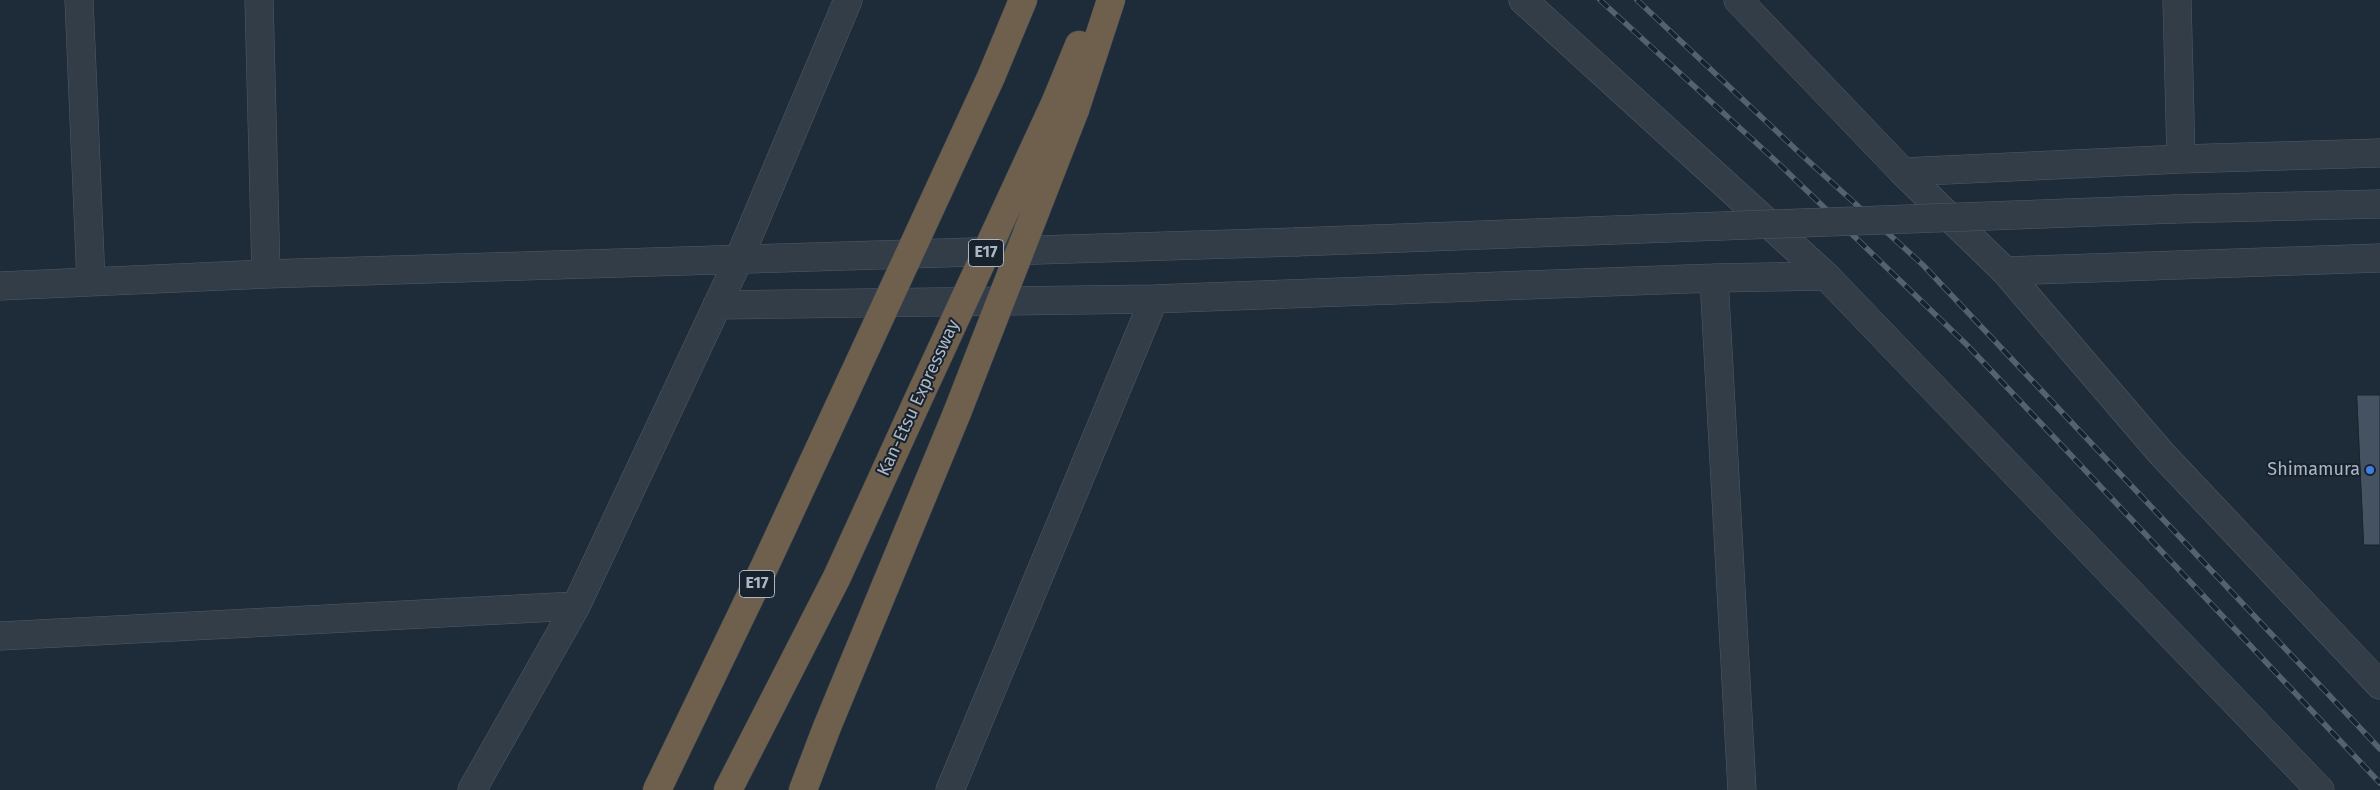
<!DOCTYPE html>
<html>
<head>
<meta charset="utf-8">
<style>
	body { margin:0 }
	canvas { display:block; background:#1e2b38 }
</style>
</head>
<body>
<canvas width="2380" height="790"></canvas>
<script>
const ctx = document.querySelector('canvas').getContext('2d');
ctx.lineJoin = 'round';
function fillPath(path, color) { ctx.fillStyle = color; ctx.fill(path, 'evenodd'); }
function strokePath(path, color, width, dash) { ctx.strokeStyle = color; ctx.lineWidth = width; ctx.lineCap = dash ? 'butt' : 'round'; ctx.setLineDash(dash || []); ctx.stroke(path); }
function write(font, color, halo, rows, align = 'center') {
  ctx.font = font + ' "Fira Sans",sans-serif'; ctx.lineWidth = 4; ctx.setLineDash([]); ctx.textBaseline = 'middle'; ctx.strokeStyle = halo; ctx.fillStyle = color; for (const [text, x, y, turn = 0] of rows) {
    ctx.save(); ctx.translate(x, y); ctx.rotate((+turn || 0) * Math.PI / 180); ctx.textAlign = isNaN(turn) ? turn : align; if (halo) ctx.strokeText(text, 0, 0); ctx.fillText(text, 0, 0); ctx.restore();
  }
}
const building = new Path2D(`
	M2357,395H2380V545H2364Z`);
fillPath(building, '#445262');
strokePath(building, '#1a242f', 1);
const minor = new Path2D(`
	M79,0L91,282
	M259,0L266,274
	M1523,0L1826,276L2320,790
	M1738,0L1903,172L2005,271L2161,453L2380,685
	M2177,0L2181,159
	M1903,172L2181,159L2380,153
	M2175,209L2380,204
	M2005,271L2380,258
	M1714,278L1742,790
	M0,286L266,274L1295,242
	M717,305L1154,299L1714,278L1826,276
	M0,636L576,606
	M472,790L576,606L738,261L848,0
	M950,790L1154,299`);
const highway = new Path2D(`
	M991,77L1023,0
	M1056,101L1079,45
	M1075,110L1111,0
	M657,790L762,572L853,376
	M728,790L837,577L916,404
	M803,790L827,727L957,413`);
strokePath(minor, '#505a66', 29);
strokePath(highway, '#3d4753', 29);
strokePath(minor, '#323d48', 28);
strokePath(highway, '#6f604e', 28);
const rail = new Path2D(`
	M1600,0L1777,162L1968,346L2380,783
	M1637,0L1805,158L1923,265L2380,749`);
strokePath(rail, '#536170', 5.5);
strokePath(rail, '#18222d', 4, [11]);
const minorBridge = new Path2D(`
	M1295,242L2175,209`);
const highwayBridge = new Path2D(`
	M853,376L991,77
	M916,404L1056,101
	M957,413L1075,110`);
strokePath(minorBridge, '#505a66', 29, []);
strokePath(highwayBridge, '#3d4753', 29, []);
strokePath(minorBridge, '#323d48', 28);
strokePath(highwayBridge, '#6f604e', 28);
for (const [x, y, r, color] of [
	[2370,470,5,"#3f7fe0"]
]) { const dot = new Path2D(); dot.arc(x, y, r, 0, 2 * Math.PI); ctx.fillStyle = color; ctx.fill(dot); strokePath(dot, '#18222d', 2); }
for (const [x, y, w] of [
	[986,253,35],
	[757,584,35]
]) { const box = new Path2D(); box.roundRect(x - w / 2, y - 13.5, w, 27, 4); ctx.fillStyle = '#18222d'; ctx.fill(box); strokePath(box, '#acb7c5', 1); }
write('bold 16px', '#acb7c5', null, [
	["E17",986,253],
	["E17",757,584]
]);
write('18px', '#acb7c5', '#18222d', [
	["Kan-Etsu Expressway",919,398,-65]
]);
write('18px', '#acb7c5', '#18222d', [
	["Shimamura",2360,470]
], 'right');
</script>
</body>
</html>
